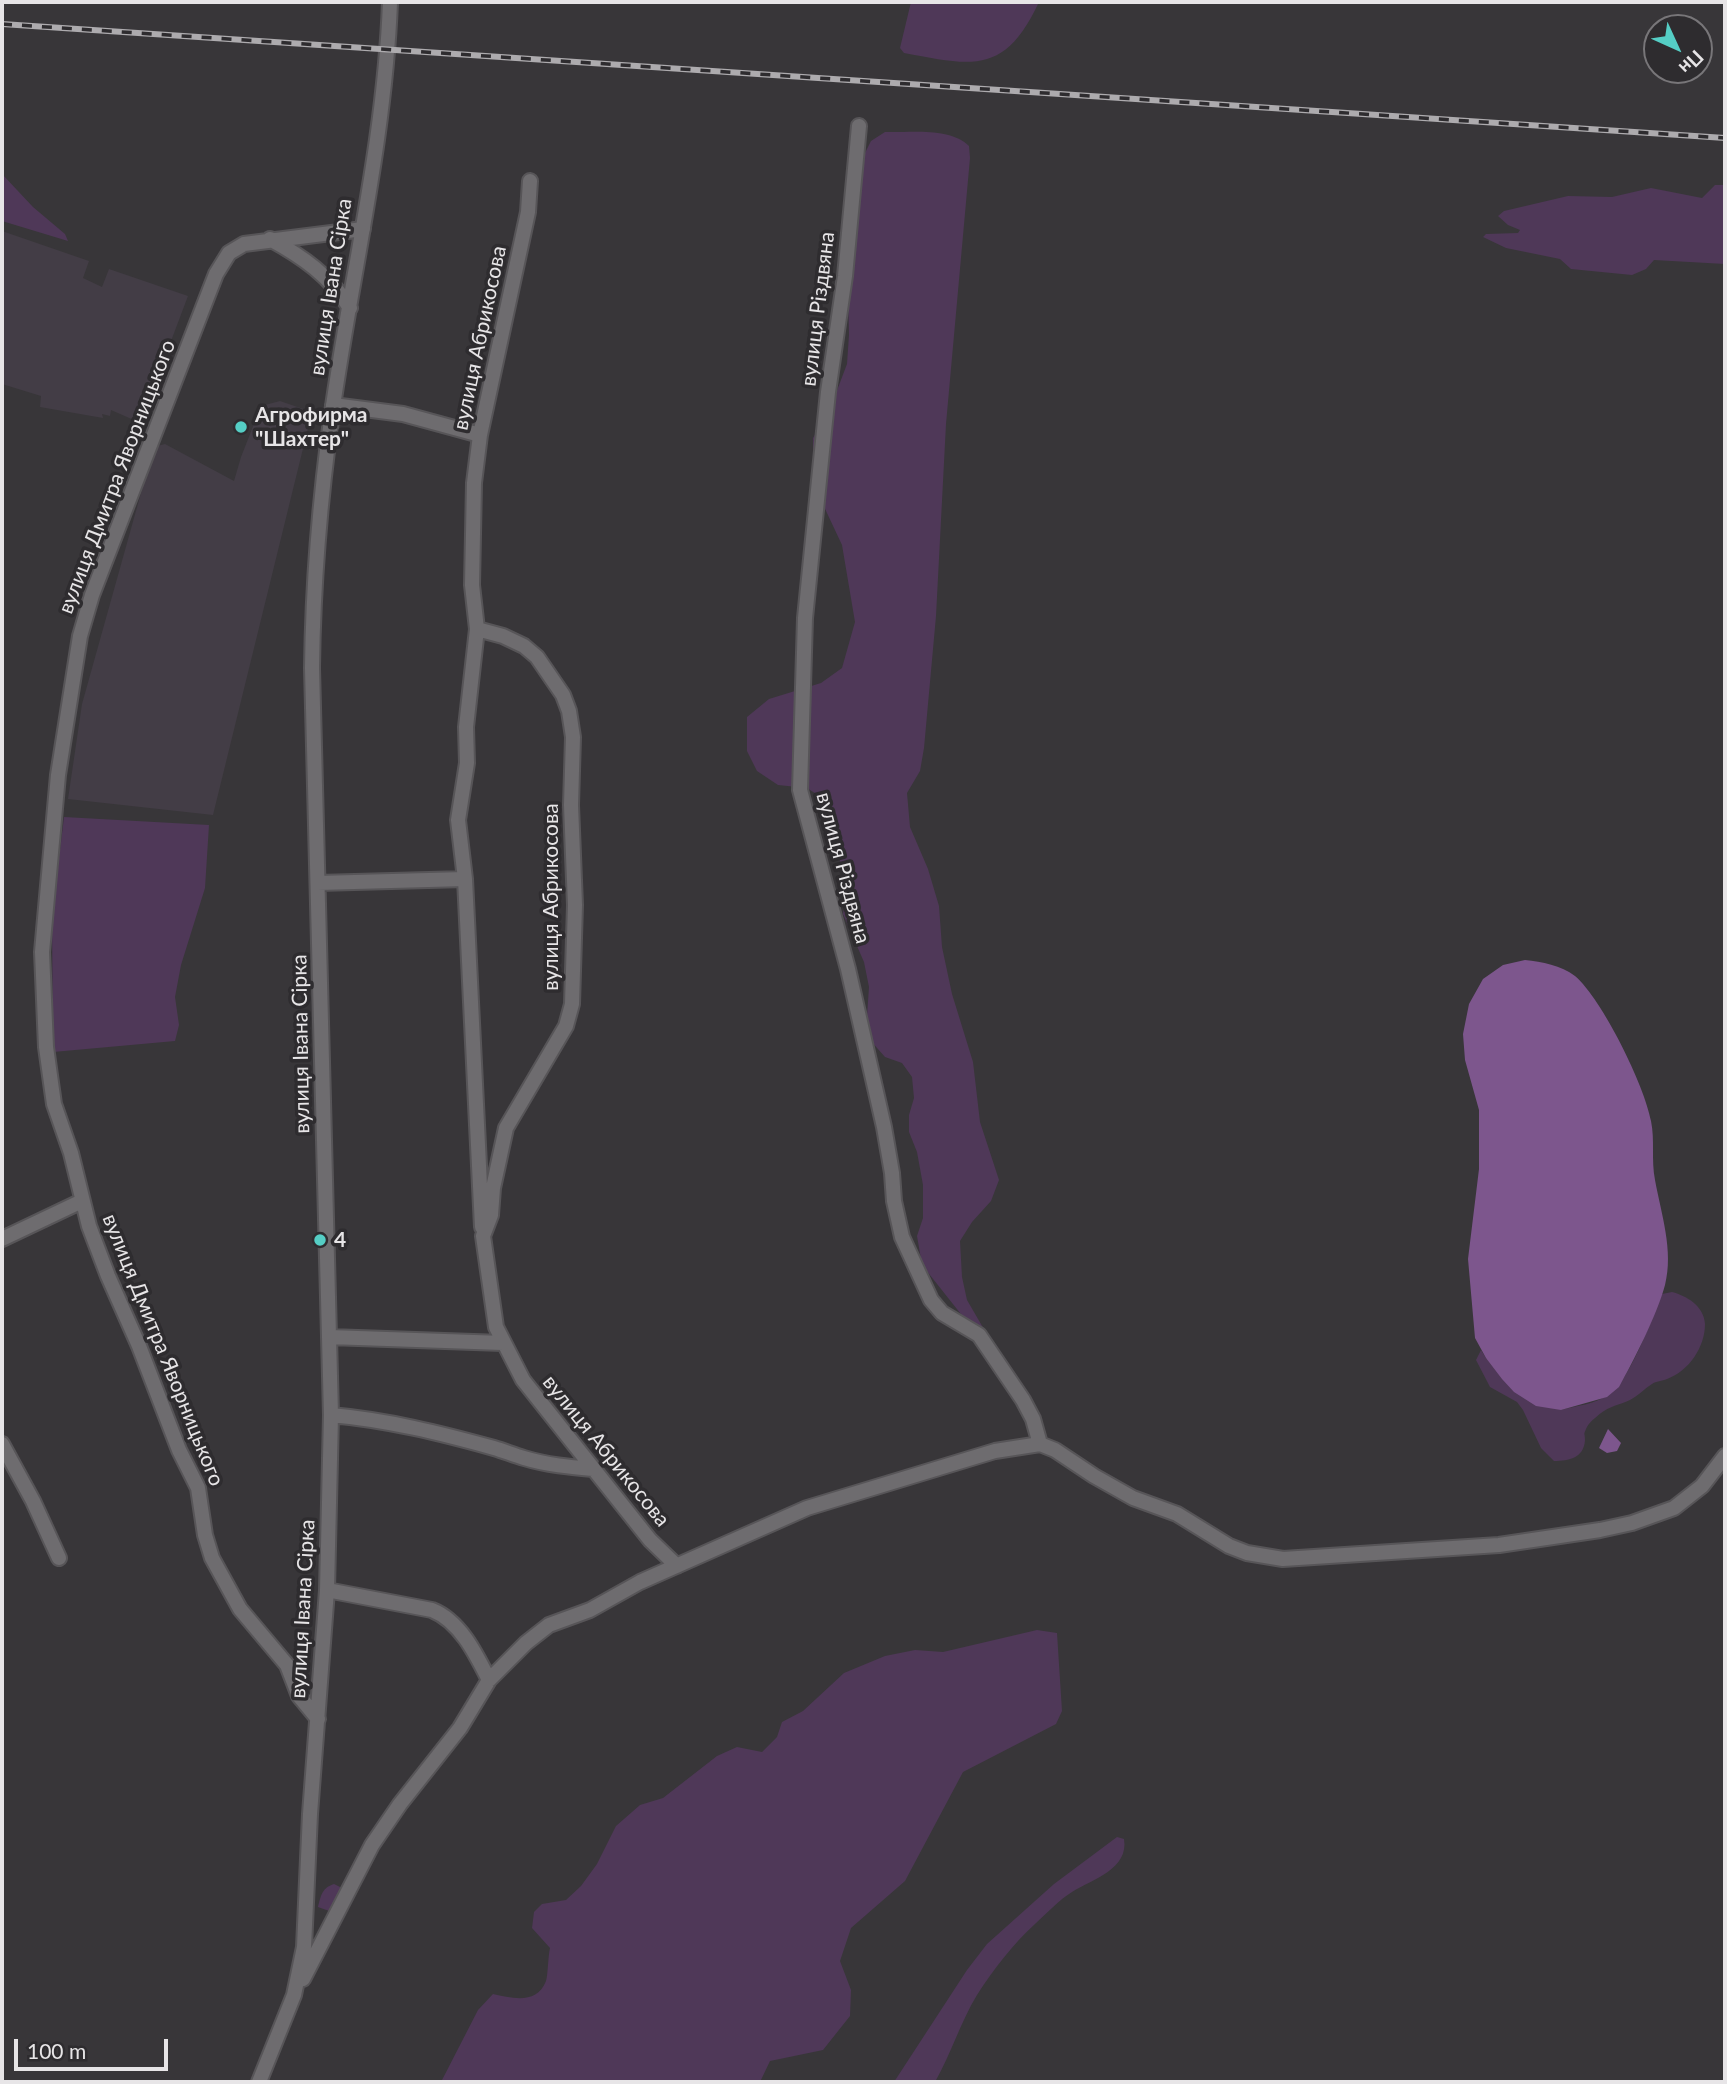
<!DOCTYPE html>
<html>
<head>
<meta charset="utf-8">
<style>
	body { margin:0 }
	#map { position:relative; width:1727px; height:2084px; overflow:hidden; background:#383639; font-family:Lato,sans-serif }
	canvas { display:block }
	.frame { position:absolute; inset:0; border:4px solid #e7e5e7; pointer-events:none }
	.north { position:absolute; left:1643px; top:14px; width:70px; height:70px; box-sizing:border-box; background:#2e2c2f; border:2px solid #787679; border-radius:50%; rotate:135deg; font-size:19px; font-weight:700; line-height:28px; text-align:center; color:#e7e5e7 }
	.north::after { content:''; display:block; margin:auto; width:24px; height:32px; background:#55cec5; clip-path:polygon(50% 0,100% 100%,50% 72%,0 100%) }
	.scale { position:absolute; left:14px; top:2039px; width:154px; height:32px; box-sizing:border-box; border:4px solid #e7e5e7; border-top:0; padding-left:9px; font-size:21px; line-height:24px; white-space:nowrap; color:#e7e5e7; -webkit-text-stroke:5px #2e2c2f; paint-order:stroke }
</style>
</head>
<body>
<div id="map">
<canvas width="1727" height="2084"></canvas>
<div class="frame"></div>
<div class="north">Пн</div>
<div class="scale">100 m</div>
</div>
<script>
const ctx = document.querySelector('canvas').getContext('2d');
ctx.lineJoin = 'round';
function fillPath(path, color) { ctx.fillStyle = color; ctx.fill(path, 'evenodd'); }
function strokePath(path, color, width, dash) { ctx.strokeStyle = color; ctx.lineWidth = width; ctx.lineCap = dash ? 'butt' : 'round'; ctx.setLineDash(dash || []); ctx.stroke(path); }
function write(font, color, halo, rows, align = 'center') {
  ctx.font = font + ' Lato,sans-serif'; ctx.lineWidth = 7; ctx.setLineDash([]); ctx.textBaseline = 'middle'; ctx.strokeStyle = halo; ctx.fillStyle = color; for (const [text, x, y, turn = 0] of rows) {
    ctx.save(); ctx.translate(x, y); ctx.rotate((+turn || 0) * Math.PI / 180); ctx.textAlign = isNaN(turn) ? turn : align; if (halo) ctx.strokeText(text, 0, 0); ctx.fillText(text, 0, 0); ctx.restore();
  }
}
fillPath(new Path2D(`
	M2,231L89,261L83,278L102,287L109,269L188,296L168,349L162,347L150,372L153,392L143,424L111,410L110,416L102,414L103,418L40,407L41,396L2,384Z
	M280,401L312,412L213,815L68,799L82,704L153,450L157,446L165,444L234,481L241,457L261,406Z`), '#433d46');
fillPath(new Path2D(`
	M911,2H1039C1005,75 973,66 904,53L900,48Z
	M885,132C910,133 950,127 969,146L970,158L946,424L936,616L924,748L920,771L907,793L910,827L928,869L939,906L942,947L952,994L973,1062L980,1122L999,1180L991,1201L972,1222L960,1241L962,1277L967,1300L985,1331L964,1318L922,1265L917,1236L923,1218V1185L917,1152L909,1132V1115L914,1098L912,1077L902,1063L885,1057L870,1040L867,1016L869,987L864,962L843,914L846,895L845,872L825,828L824,799L807,788L778,785L757,771L747,751V717L769,699L821,683L842,668L855,622L842,545L819,496L813,462V438L830,409L847,364L849,335L848,295L862,159L871,141Z
	M2,174L33,207L65,234L68,241L2,221Z
	M1715,185H1725V264L1654,260L1646,269L1632,275L1571,269L1560,259L1506,248L1483,237L1486,234L1518,233L1520,230L1508,225L1498,216L1504,211L1568,196L1612,197L1651,188L1702,198Z
	M64,817L209,825L205,888L181,965L175,997L179,1025L175,1041L53,1052L52,917Z
	M1672,1292C1687,1296 1704,1306 1705,1324C1705,1347 1689,1371 1667,1379C1662,1381 1656,1381 1652,1384C1644,1389 1638,1396 1630,1400C1619,1405 1610,1406 1601,1413C1595,1418 1589,1422 1586,1429C1583,1436 1585,1432 1585,1440C1584,1458 1569,1461 1554,1461L1541,1448L1523,1410L1517,1402L1490,1387L1476,1360L1481,1350L1486,1358L1561,1410C1576,1406 1595,1404 1608,1395C1630,1381 1651,1320 1662,1294Z
	M1037,1630L1057,1633L1062,1711L1056,1724L963,1772L905,1881L851,1928L840,1961L851,1990L850,2016L823,2050L770,2061L760,2082H441L478,2010L493,1994C512,1998 537,2005 546,1981C548,1975 548,1956 550,1948L532,1928L534,1912L542,1904L566,1900L581,1886L597,1864L616,1826L640,1805L663,1798L717,1756L737,1747L762,1752L777,1737L782,1722L803,1711L844,1673L885,1656L915,1650L943,1652Z
	M1117,1837L1124,1839C1129,1869 1093,1879 1072,1892C1059,1900 1047,1913 1035,1924C1014,1943 993,1970 977,1995C961,2021 951,2054 935,2082H894L967,1970L987,1944L1054,1884Z
	M334,1884L342,1888L332,1912L318,1907C321,1895 322,1888 334,1884Z`), '#4f3858');
fillPath(new Path2D(`
	M1525,960C1542,962 1561,965 1575,976C1602,999 1645,1086 1651,1121C1655,1140 1651,1160 1655,1180C1661,1213 1674,1251 1665,1285C1657,1315 1634,1360 1619,1387L1607,1397L1561,1410L1536,1406L1514,1392L1502,1379L1486,1358L1475,1338L1468,1259L1479,1169V1110L1465,1060L1463,1034L1469,1004L1483,979L1503,965Z
	M1608,1429L1621,1443L1617,1451L1607,1453L1599,1448Z`), '#7d568d');
const minor = new Path2D(`
	M859,126L845,276L828,392L805,618L800,790L848,969L884,1127L892,1173L894,1201L902,1237L931,1300L942,1313L979,1335L1023,1400L1033,1419L1040,1444
	M270,239C303,257 330,276 350,308
	M333,405L403,414L480,435
	M477,629L503,636L524,646L537,657L563,695L569,711L573,737L571,805L575,905L572,1004L566,1026L506,1128L493,1188L491,1215L483,1236L496,1327L523,1380L650,1540L677,1566
	M318,883L465,879
	M482,1227L465,879L458,820L467,763L466,727L477,629L472,585L474,483L480,435L528,212L530,181
	M2,1239L82,1201
	M329,1337L503,1343
	M331,1415C387,1420 440,1433 494,1448C504,1451 514,1455 524,1458C547,1465 570,1467 593,1469
	M2,1444L33,1501L59,1558
	M327,1590L432,1610C460,1621 476,1654 489,1680
	M318,1719L299,1696L287,1665L240,1609L212,1558L205,1535L198,1488L179,1450L139,1346L108,1276L89,1226L71,1153L54,1104L46,1047L42,952L58,775L80,636L92,595L216,274L229,253L244,244L363,229
	M303,1979L372,1845L400,1804L460,1728L489,1680L526,1643L549,1625L590,1610L640,1582L807,1508L995,1451L1040,1444L1055,1450L1094,1476L1133,1498L1177,1514L1229,1546L1247,1553L1283,1559L1499,1545L1600,1530L1632,1523L1674,1508L1702,1486L1725,1456
	M259,2082L294,1995L304,1947L310,1814L327,1590L331,1415L312,668C313,583 320,498 332,413C351,277 385,140 390,2`);
strokePath(minor, '#575558', 18);
strokePath(minor, '#6e6c6f', 14);
const rail = new Path2D(`
	M2,24L1725,138`);
strokePath(rail, '#adabae', 6);
strokePath(rail, '#2e2c2f', 3.5, [10]);
for (const [x, y, r, color] of [
	[241,427,7,"#55cec5"],
	[320,1240,7,"#55cec5"]
]) { const dot = new Path2D(); dot.arc(x, y, r, 0, 2 * Math.PI); ctx.fillStyle = color; ctx.fill(dot); strokePath(dot, '#2e2c2f', 2.5); }
write('21px', '#e7e5e7', '#2e2c2f', [
	["вулиця Івана Сірка",331,287,-81],
	["вулиця Різдвяна",818,309,-83],
	["вулиця Абрикосова",480,338,-78],
	["вулиця Дмитра Яворницького",117,477,-69],
	["вулиця Різдвяна",843,868,75],
	["вулиця Абрикосова",551,897,-90],
	["вулиця Івана Сірка",301,1044,-91],
	["вулиця Дмитра Яворницького",163,1350,68],
	["вулиця Абрикосова",606,1451,51],
	["вулиця Івана Сірка",303,1609,-87]
]);
write('bold 21px', '#e7e5e7', '#2e2c2f', [
	["Агрофирма",255,415],
	["\"Шахтер\"",255,439],
	["4",334,1240]
], 'left');
</script>
</body>
</html>
